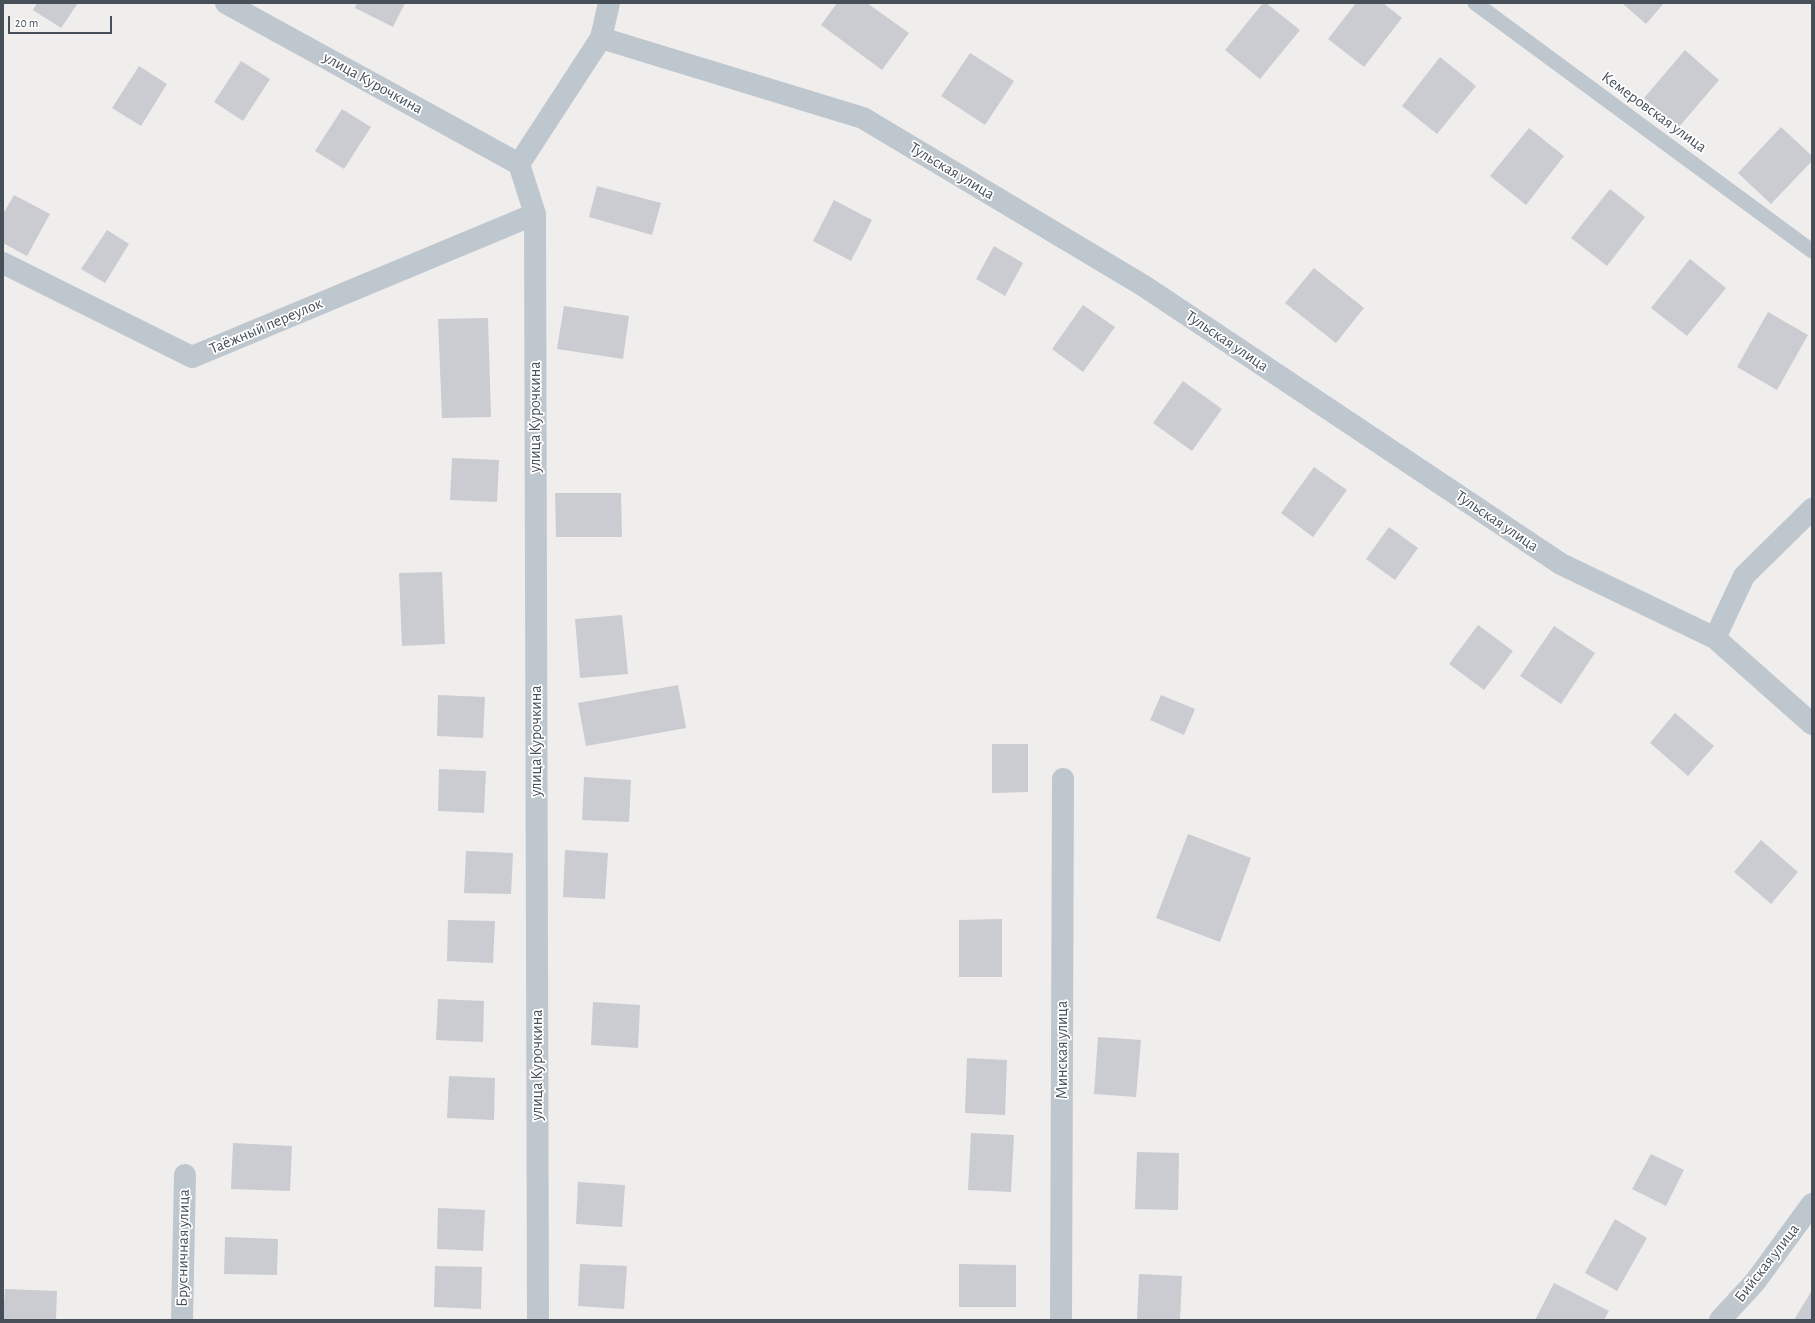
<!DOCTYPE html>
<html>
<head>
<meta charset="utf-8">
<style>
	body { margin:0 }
	#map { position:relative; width:1815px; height:1323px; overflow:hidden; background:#f0eded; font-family:"Alegreya Sans",sans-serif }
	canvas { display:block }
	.frame { position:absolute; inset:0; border:4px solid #475059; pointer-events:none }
	.scale { position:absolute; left:8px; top:16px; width:104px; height:18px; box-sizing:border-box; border:2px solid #475059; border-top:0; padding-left:5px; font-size:12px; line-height:14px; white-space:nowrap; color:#475059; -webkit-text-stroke:3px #fff; paint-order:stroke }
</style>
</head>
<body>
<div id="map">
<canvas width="1815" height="1323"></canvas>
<div class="frame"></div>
<div class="scale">20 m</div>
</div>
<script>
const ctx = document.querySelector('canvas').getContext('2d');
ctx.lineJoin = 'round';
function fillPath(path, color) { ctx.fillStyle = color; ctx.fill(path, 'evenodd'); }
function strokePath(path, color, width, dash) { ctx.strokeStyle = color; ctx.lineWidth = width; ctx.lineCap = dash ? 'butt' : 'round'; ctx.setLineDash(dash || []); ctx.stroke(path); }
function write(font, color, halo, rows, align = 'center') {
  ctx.font = font + ' "Alegreya Sans",sans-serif'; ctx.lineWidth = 3.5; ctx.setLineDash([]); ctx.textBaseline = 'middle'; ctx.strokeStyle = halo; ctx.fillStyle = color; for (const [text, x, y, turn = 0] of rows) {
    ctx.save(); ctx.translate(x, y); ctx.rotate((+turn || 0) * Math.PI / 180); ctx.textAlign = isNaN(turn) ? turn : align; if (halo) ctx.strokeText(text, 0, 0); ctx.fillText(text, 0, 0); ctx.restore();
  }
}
fillPath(new Path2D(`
	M37,3H78L61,28L33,10Z
	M357,3H405L393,27L355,8Z
	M837,3H867L909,33L882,70L821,25Z
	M1263,3H1266L1300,30L1260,79L1225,50Z
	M1356,3H1383L1402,18L1364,67L1328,39Z
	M1622,3H1664L1646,24Z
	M1685,50L1719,80L1679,127L1644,98Z
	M970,53L1014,81L985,125L941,96Z
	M1440,57L1476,86L1437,134L1402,106Z
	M241,61L270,79L243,121L214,102Z
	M139,66L167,84L141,126L112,108Z
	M342,109L371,127L344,169L315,151Z
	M1781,127L1812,156V161L1771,204L1738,173Z
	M1529,128L1564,156L1526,205L1490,176Z
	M597,186L661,203L652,235L589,217Z
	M1610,189L1645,217L1607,266L1571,238Z
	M14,195L50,214L27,256L3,243V214Z
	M834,200L872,220L851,261L813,241Z
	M107,230L129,244L105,283L81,269Z
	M994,246L1023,263L1005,296L976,279Z
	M1690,259L1726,288L1687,336L1651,308Z
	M1314,268L1364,308L1336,343L1285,303Z
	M1083,305L1115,327L1083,372L1052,349Z
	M564,306L629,316L623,359L557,349Z
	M1768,312L1808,335L1777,390L1737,367Z
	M488,318L491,417L442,418L438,319Z
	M1183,381L1222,409L1192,451L1153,423Z
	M452,458L499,460L497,502L450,500Z
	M1314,467L1347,490L1313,537L1281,513Z
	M555,493H621L622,537H556Z
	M1389,527L1418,548L1395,580L1366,559Z
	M442,572L445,644L402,646L399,573Z
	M622,615L628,674L580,678L575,619Z
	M1478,625L1513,651L1484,690L1449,664Z
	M1554,626L1595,653L1561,704L1520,676Z
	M678,685L686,728L586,746L578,703Z
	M438,695L485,697L483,738L437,736Z
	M1161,695L1195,709L1184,735L1150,720Z
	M1675,713L1714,746L1688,776L1650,743Z
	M992,744H1028V792L992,793Z
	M439,769L486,771L484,813L438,811Z
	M584,777L631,780L629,822L582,820Z
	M1188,834L1251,858L1220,942L1156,918Z
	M1761,840L1798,872L1771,904L1734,872Z
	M565,850L608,853L605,899L563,897Z
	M466,851L513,853L511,894L464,893Z
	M1002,919V977H959V920Z
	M448,920L495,921L493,963L447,961Z
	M438,999L484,1001L483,1042L436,1040Z
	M593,1002L640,1005L638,1048L591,1045Z
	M1098,1037L1141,1040L1136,1097L1094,1094Z
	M967,1058L1007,1060L1005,1115L965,1113Z
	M449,1076L495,1078L494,1120L447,1118Z
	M971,1133L1014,1135L1011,1192L968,1190Z
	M233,1143L292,1146L290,1191L231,1189Z
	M1137,1152L1179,1153L1178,1210L1135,1209Z
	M1651,1154L1684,1170L1666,1206L1632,1189Z
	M578,1182L625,1185L622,1227L576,1224Z
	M438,1208L485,1210L483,1251L437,1249Z
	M1615,1219L1647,1238L1617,1291L1585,1273Z
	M225,1237L278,1239L277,1275L224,1274Z
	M580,1264L627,1266L624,1309L578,1306Z
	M959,1264L1016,1265V1307H959Z
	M435,1266L482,1267L481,1309L434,1307Z
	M1139,1274L1182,1276L1180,1320H1137Z
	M1554,1283L1609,1311L1604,1320H1535Z
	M5,1289L57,1291L56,1320H3Z
	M1812,1290V1320H1794Z`), '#caccd2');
strokePath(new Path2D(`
	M1475,3L1812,251`), '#bfc7ce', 15);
strokePath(new Path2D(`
	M226,3L519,164
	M601,38L863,118L1144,286L1561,564L1715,638L1812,724
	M3,263L192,357L535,214
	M1715,638L1744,576L1812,509
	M182,1320L185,1175
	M538,1320L535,214L519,164L601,38L609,3
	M1061,1320L1063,779
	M1720,1320L1755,1282L1812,1204`), '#bfc7ce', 22);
write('16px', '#475059', '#fff', [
	["улица Курочкина",373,83,29],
	["Кемеровская улица",1654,112,36],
	["Тульская улица",952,171,31],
	["Таёжный переулок",266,326,-23],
	["Тульская улица",1227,341,34],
	["улица Курочкина",535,417,-90],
	["Тульская улица",1497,521,34],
	["улица Курочкина",536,741,-90],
	["Минская улица",1062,1050,-90],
	["улица Курочкина",537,1065,-90],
	["Брусничная улица",183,1248,-89],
	["Бийская улица",1767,1263,-52]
]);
</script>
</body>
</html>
